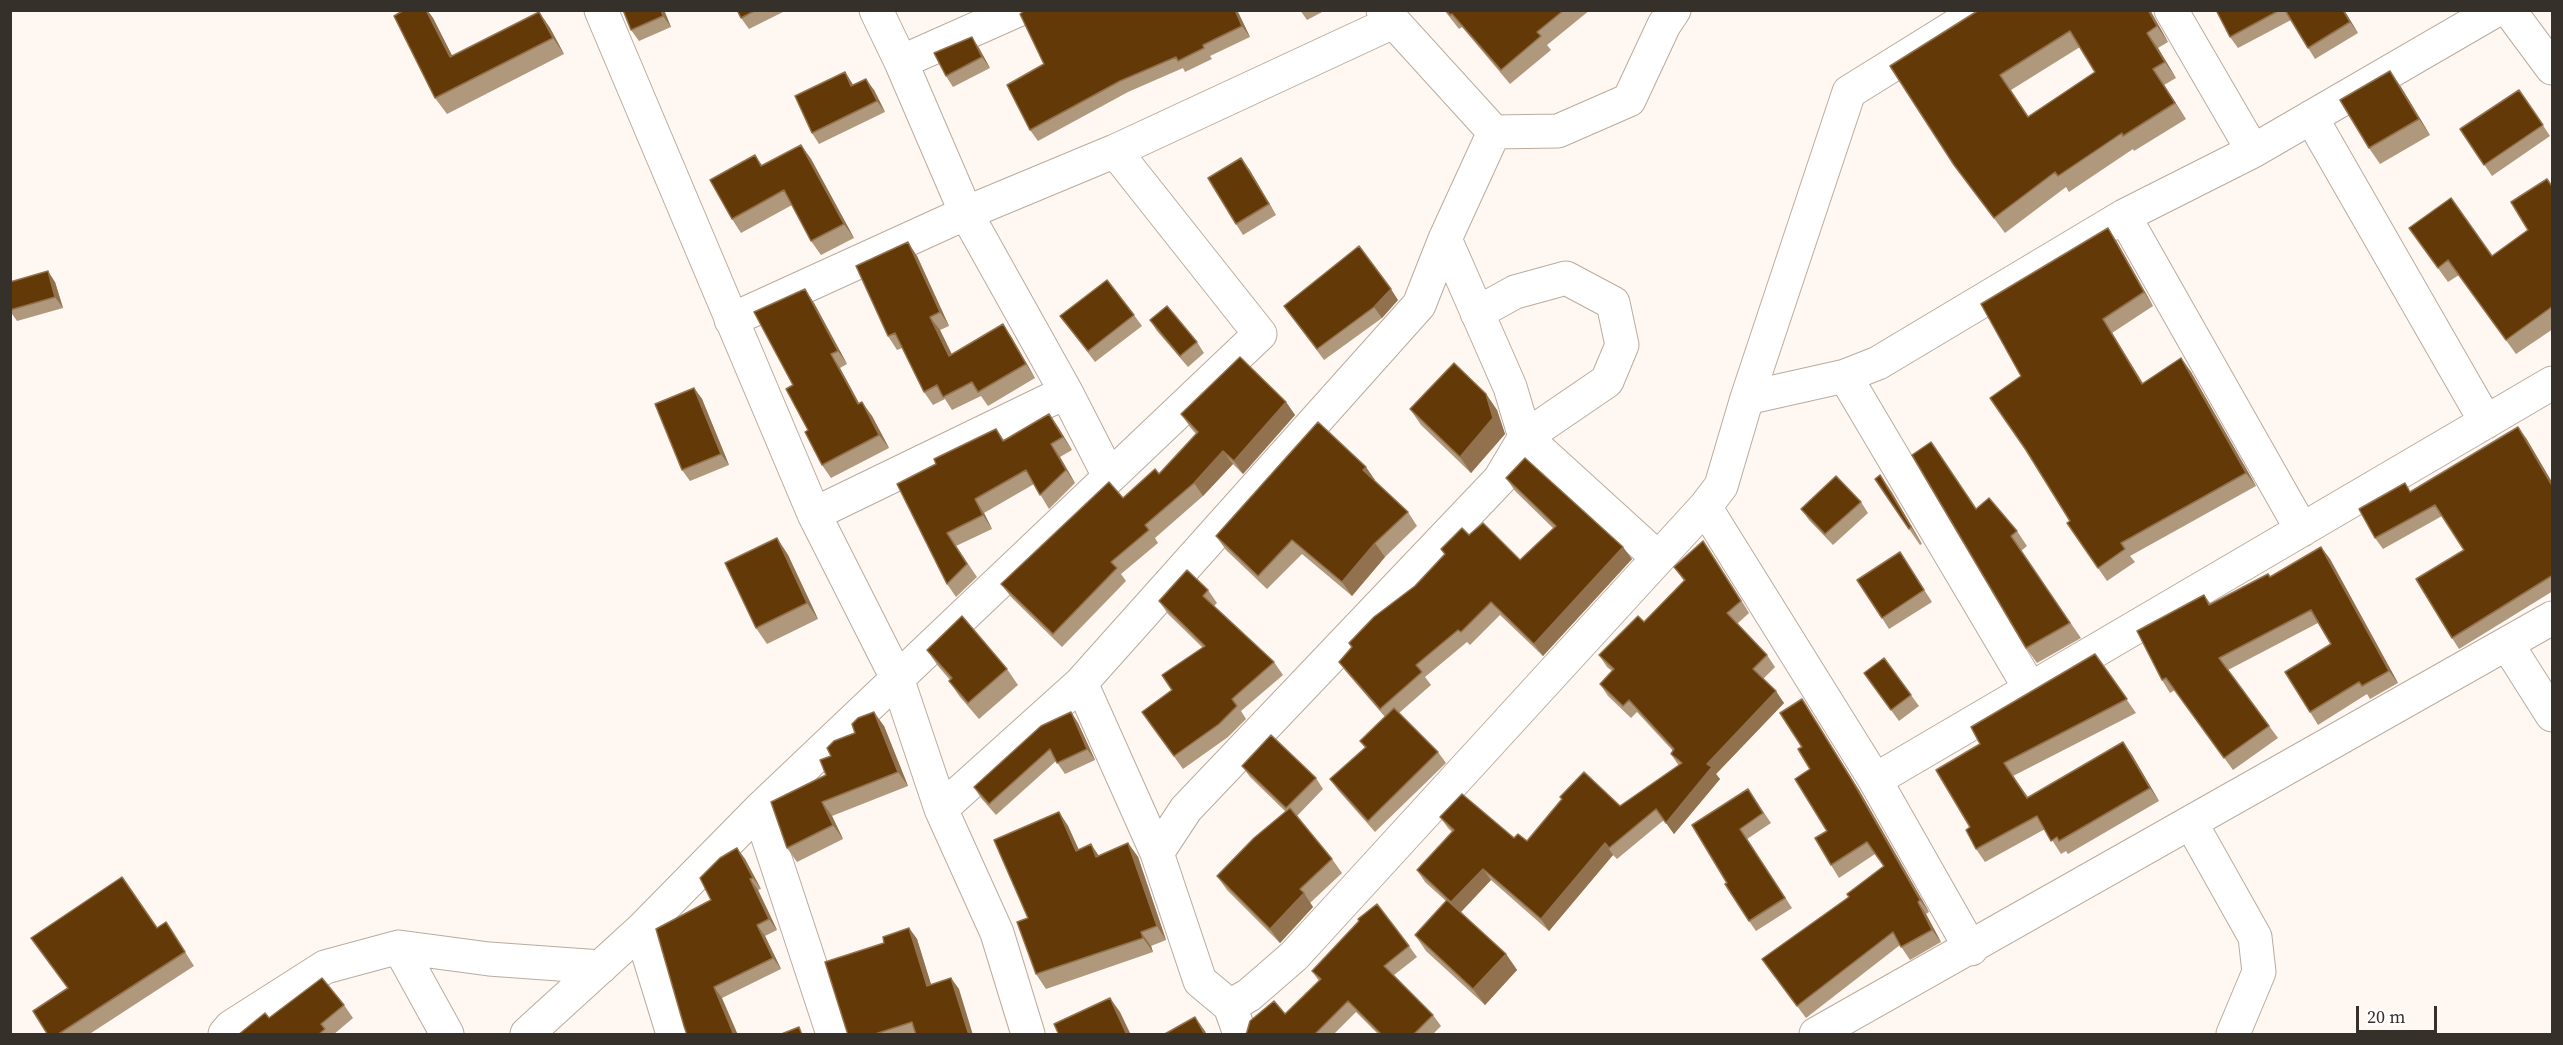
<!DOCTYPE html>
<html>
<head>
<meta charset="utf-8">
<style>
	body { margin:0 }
	#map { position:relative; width:2563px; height:1045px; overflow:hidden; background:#fef7f2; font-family:"Source Serif 4",serif }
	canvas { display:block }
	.frame { position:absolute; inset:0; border:12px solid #36302a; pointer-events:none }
	.scale { position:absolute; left:2356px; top:1006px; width:81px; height:27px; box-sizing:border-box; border:3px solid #36302a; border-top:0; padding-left:8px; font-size:18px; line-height:21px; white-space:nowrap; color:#36302a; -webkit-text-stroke:4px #fff; paint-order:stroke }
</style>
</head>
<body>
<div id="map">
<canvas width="2563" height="1045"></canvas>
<div class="frame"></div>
<div class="scale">20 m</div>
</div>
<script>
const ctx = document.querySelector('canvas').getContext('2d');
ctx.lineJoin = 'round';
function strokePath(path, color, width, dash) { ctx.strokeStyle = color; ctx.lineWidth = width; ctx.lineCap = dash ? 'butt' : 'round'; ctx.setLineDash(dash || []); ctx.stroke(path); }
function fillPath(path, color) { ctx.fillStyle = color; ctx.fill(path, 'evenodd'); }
const minor = new Path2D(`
	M601,10L814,514L897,678L941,809L997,933L1028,1034
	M876,10L901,62L966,213L1066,392L1109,476
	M1383,10L1494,132
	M2171,10L2253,151
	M2509,10L2552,68
	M901,62L1018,10
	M2311,117L2486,422
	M2124,216L2302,530
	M1445,239L1510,387L1525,437L1500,479L1186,809L1157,853L1200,981L1230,1006L1249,995L1294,956L1705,507
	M1477,313L1515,292L1566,278L1613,303L1622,345L1607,381L1525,437L1658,558
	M731,320L966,213L1115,151L1393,22
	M1845,376L2031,690
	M1747,398L1845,376L1878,363L2124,216L2253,151L2496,10
	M814,514L1066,392
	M2507,644L2552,715
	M1081,683L1157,853
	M1875,780L2552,383
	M941,809L1081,683L1419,305L1445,239L1494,132L1558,131L1629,100L1664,25L1674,10
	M759,810L833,1034
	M2191,823L2255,937L2259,972L2233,1034
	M641,930L673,1034
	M399,947L447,1034
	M1971,949L1875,780L1705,507L1721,486L1747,398L1849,92L1981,10
	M1230,1006L1240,1034
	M225,1034L231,1027L325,967L399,947L489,959L601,967
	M527,1034L641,930L759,810L1260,334L1115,151
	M1816,1034L2552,618`);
strokePath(minor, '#bbab9e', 35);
strokePath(minor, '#fff', 33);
fillPath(new Path2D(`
	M404,10H427L433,18L452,56L539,12L550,28L564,54L447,114L435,98Z
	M623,10H664L671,27L639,41L631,30Z
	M737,10H785V11L749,29L741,18Z
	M1237,10L1250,37L1210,56L1212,59L1185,72L1183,68L1128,92L1038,141L1030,130L1044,64Z
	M1300,10H1326L1307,20Z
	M1444,10H1590L1547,45L1551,50L1510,84L1462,27L1459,29Z
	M1979,10H2150L2168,42L2158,48L2176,78L2164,85L2186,119L2134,151L2133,149L2069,192L2066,187L2005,233L1954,165ZM2080,47L2095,72L2028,116L2011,90Z
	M2216,10H2344L2358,33L2315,59L2291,20L2238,48L2230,37Z
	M979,48L990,68L953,87L946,76Z
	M845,72L853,85L874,90L885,112L819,144L812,133Z
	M2401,87L2430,135L2380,164L2369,148Z
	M2527,101L2550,136L2492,176L2460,129Z
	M801,145L811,159L854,238L821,255L811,241L792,205L741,233L732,219L755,155L762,165Z
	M1249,169L1276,215L1243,235L1236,224Z
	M2547,179L2553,187V329L2516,354L2459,275L2448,282L2409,228L2492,256L2528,230Z
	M2108,228L2117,242L2153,306L2112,333L2143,383L2181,358L2191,372L2256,486L2130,556L2135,562L2107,581L2067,523L2070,521Z
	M917,256L949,326L940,330L952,355L1003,324L1012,338L1035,378L988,406L981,396L952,410L945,399L933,405L924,392L902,348L897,350L888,336Z
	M10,282H55L63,308L17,321L10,311Z
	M1398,300L1382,318L1324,360L1284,306Z
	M814,303L847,364L840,368L859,403L872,416L889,448L831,478L822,465L808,430L793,385Z
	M1134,315L1142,326L1095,362L1060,316Z
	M1150,320L1197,342L1204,353L1188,367L1157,331Z
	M694,388L702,399L729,465L690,481L682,470Z
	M1486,394L1497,410L1505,434L1471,473L1421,425L1410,409Z
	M1286,402L1295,415L1243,474L1233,464L1203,496L1155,538L1158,543L1121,574L1126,581L1062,647L1011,597L1001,584L1123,498L1159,474L1196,434L1190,427L1181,414Z
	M1058,427L1072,450L1060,457L1075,483L1049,509L1034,484L984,513L992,529L956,546L977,577L956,597L947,584L936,464L996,429L1004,440Z
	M2526,438L2553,484V591L2459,649L2452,638L2464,550L2442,516L2383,549L2375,538L2410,492Z
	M1506,478L1632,559L1543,656L1500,615L1470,645L1467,642L1425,677L1431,685L1399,713L1438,752L1446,763L1375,832L1338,790L1330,779L1365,748L1360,741L1385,717L1348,674L1339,662L1415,586L1445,554L1441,549L1469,535L1520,560L1554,529L1515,491Z
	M1375,480V481L1408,512L1417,526L1385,557L1352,596L1302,554L1267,589L1226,550L1216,536Z
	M1891,491L1922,544L1920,545L1909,529Z
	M1861,502L1868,513L1833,545L1809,520L1801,509Z
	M1976,509L2017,531L2027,546L2021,551L2081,638L2037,663L2026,648Z
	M777,538L788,555L818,619L767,644L756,628Z
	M2321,547L2330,559L2398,683L2370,699L2367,694L2318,725L2310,712L2331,644L2318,623L2228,670L2278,738L2233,770L2175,690L2170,693L2162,680L2204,595L2211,604L2270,577Z
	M1900,552L1932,602L1889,629L1882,618Z
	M1711,553L1749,613L1737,624L1767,655L1775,667L1763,679L1784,703L1716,774L1720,779L1674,834L1664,820L1617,859L1613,855L1549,931L1491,880L1461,912L1506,954L1517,970L1485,1005L1426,951L1415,935L1446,901L1425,882L1417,870L1452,832L1448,828L1440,817L1527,841L1620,806L1679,766L1671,754L1673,751L1637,712L1631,718L1608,696L1600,684L1612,671L1607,667L1599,655L1644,622L1684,581L1674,567Z
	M1208,590L1217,603L1214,606L1274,662L1283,675L1241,711L1246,719L1228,737L1183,769L1142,712L1172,690L1203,648L1168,614L1159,601Z
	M927,650L1007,669L1018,685L979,719L960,697L949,681L950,680L938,666Z
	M2095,654L2136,713L2013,776L2028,797L2123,742L2132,755L2159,801L2068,854L2066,851L2061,854L2045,829L1985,862L1976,849L1970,827L1980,744Z
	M1884,658L1919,706L1899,721L1864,673Z
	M1802,699L1859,790L1929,912L1926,914L1941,942L1910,960L1900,945L1806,1018L1762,959L1849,897L1884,866L1875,854L1839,878L1831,865L1827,831L1810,769L1802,747Z
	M1071,712L1078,723L1095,760L1065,774L1056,761L996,815L981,798L974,787Z
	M884,726L908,786L832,816L843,839L797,862L787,848L826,775L831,756Z
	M1242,766L1316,778L1323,789L1297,816L1332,859L1342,873L1310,903L1313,907L1280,943L1227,890L1217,876L1286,812L1250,777Z
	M1748,789L1771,823L1747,839L1792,908L1756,931L1749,921L1727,883Z
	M1059,812L1068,826L1079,850L1099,856L1128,843L1138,857L1166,940L1151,946L1153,952L1046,989L1036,974L1028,918Z
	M737,848L745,859L761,889L758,890L777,930L765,936L781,969L722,998L687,1035Z
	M166,922L194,966L88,1035H48L157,928Z
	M909,928L917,939L931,985L959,989L916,1034L848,1035Z
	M1409,946L1417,957L1394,975L1433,1015L1441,1026L1432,1035H1379L1356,1012L1333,1035H1246L1285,1014L1319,981L1312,971Z
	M344,1005L353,1018L333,1035H238L269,1018Z`), '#b0987c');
fillPath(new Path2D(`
	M426,10H427L433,18L461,73L450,57Z
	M661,10H664L671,27L663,16Z
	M1235,10H1237L1250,37L1242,26Z
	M2148,10H2150L2168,42L2157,26Z
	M2343,10H2344L2358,33L2350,22Z
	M539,12L550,28L564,54L553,38Z
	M2147,33L2158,48L2176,78L2165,62Z
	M972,37L979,48L990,68L982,57Z
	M2153,69L2164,85L2186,119L2175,103Z
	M2390,71L2401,87L2430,135L2419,119Z
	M845,72L852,83L859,97L851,86Z
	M866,79L874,90L885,112L877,101Z
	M801,145L811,159L854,238L844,224Z
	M1241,158L1249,169L1276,215L1269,204Z
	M2108,228L2117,242L2153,306L2144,292Z
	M908,242L917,256L949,326L940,312Z
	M48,271L55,282L63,308L55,297Z
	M805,289L814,303L847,364L838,351Z
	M1391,289L1398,300L1382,318L1374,307Z
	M930,317L940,330L959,369L949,356Z
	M2103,319L2112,333L2151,398L2142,384Z
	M1003,324L1012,338L1035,378L1026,364Z
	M831,354L840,368L867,418L858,404Z
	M2181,358L2191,372L2256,486L2246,473Z
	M694,388L702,399L729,465L721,454Z
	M1486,394L1497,410L1505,434L1471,473L1460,457Z
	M862,402L872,416L889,448L879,435Z
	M1286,402L1295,415L1243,474L1234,461Z
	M1049,414L1058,427L1072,450L1063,437Z
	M2518,427L2526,438L2553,484V487Z
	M1051,444L1060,457L1075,483L1066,470Z
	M1223,451L1233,464L1203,496L1194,483Z
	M1366,467L1375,480L1372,483L1363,470Z
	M1880,475L1891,491L1922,544L1911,527Z
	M975,499L984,513L992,529L983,515Z
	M777,538L788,555L818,619L807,603Z
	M1703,541L1711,553L1749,613L1741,601Z
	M1375,543L1385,557L1352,596L1342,582Z
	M1623,547L1632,559L1543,656L1534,644Z
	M2321,547L2330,559L2398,683L2389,671Z
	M1776,691L1784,703L1716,774L1720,779L1674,834L1666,823L1707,764Z
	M1802,699L1859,790L1929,912L1920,900Z
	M874,712L884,726L908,786L898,772Z
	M1071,712L1078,723L1095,760L1087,749Z
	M2123,742L2132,755L2159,801L2150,788Z
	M822,802L832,816L843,839L833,825Z
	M1059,812L1068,826L1086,866L1076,851Z
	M1128,843L1138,857L1166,940L1157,926Z
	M1605,843L1613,855L1549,931L1541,919Z
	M1091,844L1101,859L1096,857Z
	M737,848L745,859L761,889L753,878Z
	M1483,869L1491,880L1459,914L1451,902Z
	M750,879L758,890L777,930L769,919Z
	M1304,893L1313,907L1280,943L1270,929Z
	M1918,902L1926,914L1941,942L1932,930Z
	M757,925L765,936L781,969L773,958Z
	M909,928L917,939L935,997L927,986Z
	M1141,932L1151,946L1153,952L1143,938Z
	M1506,954L1517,970L1485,1005L1473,989Z
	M951,978L959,989L973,1035H969Z
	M714,987L722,998L738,1035H734Z
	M1110,998L1120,1012L1131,1035H1127Z
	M1195,1017L1205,1031L1207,1035H1205Z`), '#92724e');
const building = new Path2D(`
	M404,10H426L450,57L539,12L553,38L435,98L394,16Z
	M623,10H661L663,16L631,30Z
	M737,10H756L741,18Z
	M1025,10H1235L1242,26L1203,45L1204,48L1178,61L1176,57L1120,81L1030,130L1007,85L1044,64L1020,14Z
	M1446,10H1564L1537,32L1541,36L1501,70L1452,14L1450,15Z
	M1979,10H2148L2157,26L2147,33L2165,62L2153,69L2175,103L2123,136L2122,133L2058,176L2055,172L1994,218L1954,165L1890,66ZM2070,31L2095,72L2028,117L2000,75Z
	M2216,10H2280L2230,37Z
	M2285,10H2343L2350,22L2308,48Z
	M972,37L982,57L946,76L934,53Z
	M2390,71L2419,119L2369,148L2340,100Z
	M845,72L851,86L866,79L877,101L812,133L795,96Z
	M2519,90L2543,125L2484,165L2460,129Z
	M801,145L844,224L811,241L784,190L732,219L710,180L755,155L761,166Z
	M1241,158L1269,204L1236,224L1208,178Z
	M2547,179L2553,188V306L2506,340L2448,260L2438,268L2409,228L2451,198L2492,256L2528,230L2511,202Z
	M2108,228L2144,292L2103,319L2142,384L2181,358L2246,473L2121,543L2125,549L2098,568L2067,523L2070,521L2026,450L1990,398L2021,376L1981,304Z
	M908,242L940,312L930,317L949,356L1003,324L1026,364L978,392L972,382L943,397L937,385L924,392L895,333L888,336L856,266Z
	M1359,246L1391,289L1374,307L1317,349L1284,306Z
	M48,271L55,297L10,310V282Z
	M1107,280L1134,315L1088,351L1060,316Z
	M805,289L838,351L831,354L858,404L862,402L879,435L822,465L805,432L808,430L786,389L793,385L754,312Z
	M1167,306L1197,342L1180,356L1150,320Z
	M1240,357L1286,402L1234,461L1223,451L1194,483L1145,525L1149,530L1111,562L1117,568L1053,634L1001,584L1109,482L1123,498L1155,469L1159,474L1198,432L1181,414Z
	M1454,363L1486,394L1493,418L1460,457L1410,409Z
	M694,388L721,454L682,470L655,404Z
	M1049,414L1063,437L1051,444L1066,470L1040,495L1026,470L975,499L983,515L947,533L967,564L947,584L897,484L936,464L934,459L996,429L1003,441Z
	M1318,422L1366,467L1363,470L1408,512L1375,543L1342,582L1292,540L1258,576L1216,536Z
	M2518,427L2553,487V575L2452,638L2416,579L2464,550L2435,505L2375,538L2359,509L2405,483L2410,492Z
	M1931,442L1976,509L1989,498L2017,531L2011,536L2070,623L2026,648L1912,455Z
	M1525,458L1623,547L1534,644L1491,602L1461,632L1458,630L1416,665L1422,672L1380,709L1339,662L1352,647L1349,643L1374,617L1415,586L1445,554L1441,549L1462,528L1469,535L1483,523L1520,560L1556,526L1506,478Z
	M1880,475L1911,527L1909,529L1875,479Z
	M1836,476L1861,502L1825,534L1801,509Z
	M777,538L807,603L756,628L725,563Z
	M1703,541L1741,601L1727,613L1767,655L1753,669L1776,691L1707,764L1712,767L1666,823L1656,809L1609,848L1605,843L1541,919L1483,869L1451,902L1417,870L1454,830L1440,817L1462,794L1514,838L1518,834L1527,841L1562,799L1560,797L1584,772L1620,806L1682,763L1671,754L1674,749L1629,700L1623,706L1600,684L1614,669L1599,655L1638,616L1644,622L1685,580L1674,567Z
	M2321,547L2389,671L2362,686L2359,682L2310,712L2285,672L2331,644L2311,610L2219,658L2269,726L2224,758L2166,678L2162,680L2137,631L2204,595L2209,605L2268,574L2270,577Z
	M1900,552L1924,590L1882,618L1857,580Z
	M1187,570L1208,590L1203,596L1274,662L1232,699L1237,706L1219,724L1174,756L1142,712L1172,690L1162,675L1205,646L1159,601Z
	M962,616L1007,669L968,703L949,681L952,678L927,650Z
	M2095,654L2127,699L2004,763L2027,798L2123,742L2150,788L2059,841L2057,837L2051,841L2037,816L1976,849L1966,830L1970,827L1936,770L1980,744L1971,727Z
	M1884,658L1911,695L1891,710L1864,673Z
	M1802,699L1850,777L1920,900L1918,902L1932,930L1901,947L1893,932L1797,1006L1762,959L1849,897L1847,894L1884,866L1867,842L1831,865L1815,838L1827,831L1795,779L1810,769L1798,749L1802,747L1780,713Z
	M1394,708L1438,752L1368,821L1330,779L1366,747L1360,741Z
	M874,712L898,772L822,802L833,825L787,848L771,802L826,775L820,760L831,756L827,748L834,741L855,733L852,724L858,718Z
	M1071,712L1087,749L1057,763L1050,749L989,804L974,787L1041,726Z
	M1271,735L1316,778L1286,808L1242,766Z
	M1748,789L1763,813L1740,829L1785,898L1749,921L1725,884L1727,883L1692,825Z
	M1290,808L1332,859L1300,889L1304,893L1270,929L1217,876L1254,838Z
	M1059,812L1076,851L1091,844L1096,857L1128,843L1157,926L1141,932L1143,938L1036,974L1017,922L1028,918L994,840Z
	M737,848L753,878L750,879L769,919L757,925L773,958L714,987L734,1035H687L684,1026L656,929L711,900L700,878L720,858Z
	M122,877L157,928L166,922L185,952L57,1035H48L33,1011L68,988L31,938Z
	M1447,900L1506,954L1473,989L1415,935Z
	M1377,904L1409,946L1384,966L1433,1015L1413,1035H1382L1348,1001L1314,1035H1246L1250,1021L1274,1001L1285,1014L1321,979L1312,971L1359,921L1358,919Z
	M909,928L927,986L951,978L969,1035H916L912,1022L872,1035H848L825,962L884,943L883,937Z
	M322,978L344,1005L321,1024L325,1029L318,1035H238L265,1013L269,1018Z
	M1110,998L1127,1035H1059L1054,1024Z
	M1195,1017L1205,1035H1163Z
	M799,1027L802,1035H779Z`);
fillPath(building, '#633907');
strokePath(building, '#92724e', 1.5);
</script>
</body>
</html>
